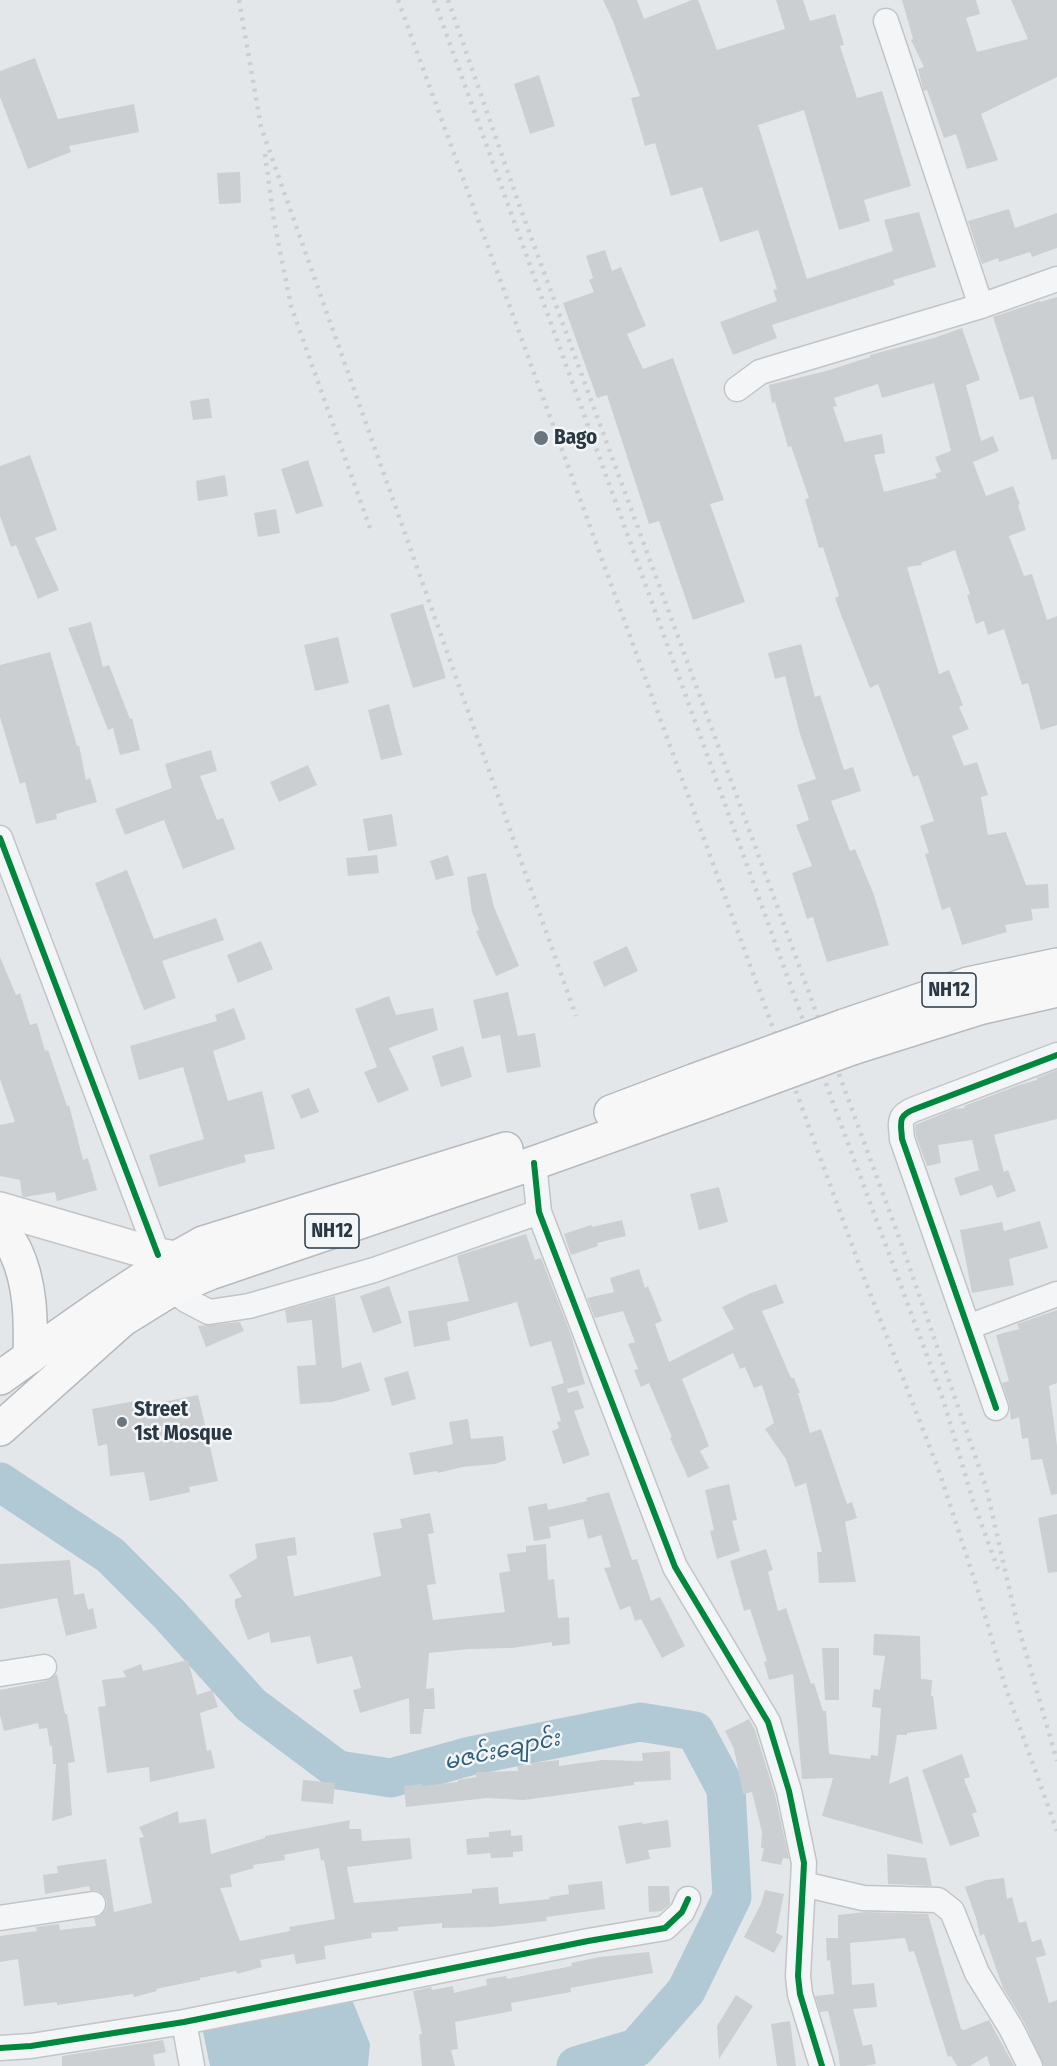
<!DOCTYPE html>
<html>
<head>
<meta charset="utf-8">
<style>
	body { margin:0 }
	canvas { display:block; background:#e4e7e9 }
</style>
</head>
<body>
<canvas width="1057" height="2066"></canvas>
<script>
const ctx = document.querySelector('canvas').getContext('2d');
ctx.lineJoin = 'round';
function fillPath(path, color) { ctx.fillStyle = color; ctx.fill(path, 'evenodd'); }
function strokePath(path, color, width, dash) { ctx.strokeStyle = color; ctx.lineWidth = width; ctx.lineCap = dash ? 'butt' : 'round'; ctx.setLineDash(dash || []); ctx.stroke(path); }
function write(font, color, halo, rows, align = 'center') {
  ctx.font = font + ' "Fira Sans Condensed","Noto Sans Myanmar",sans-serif'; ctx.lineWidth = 5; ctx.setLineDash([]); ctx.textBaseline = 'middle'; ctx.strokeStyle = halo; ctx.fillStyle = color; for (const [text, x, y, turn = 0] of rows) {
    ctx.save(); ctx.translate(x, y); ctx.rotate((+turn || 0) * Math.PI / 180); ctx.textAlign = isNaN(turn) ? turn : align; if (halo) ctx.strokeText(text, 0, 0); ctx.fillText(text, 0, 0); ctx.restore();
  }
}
fillPath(new Path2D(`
	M351,1997L370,2044L368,2066H210L202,2027L309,2010Z`), '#b1c9d5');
strokePath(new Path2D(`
	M0,1482L110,1555L169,1614L251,1705L338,1770L391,1778L470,1756L640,1722L695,1731L726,1789L732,1897L686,1991L636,2048L576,2066`), '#b1c9d5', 39);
fillPath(new Path2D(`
	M603,0H637L644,19L692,0H698L717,50L785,29L776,0H803L810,21L835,14L844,45L840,46L857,98L882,91L911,186L864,200L870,221L839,230L804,110L758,125L807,279L893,251L884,220L919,212L936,267L893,280L895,285L772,325L777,338L733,355L720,322L777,301L773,290L777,289L758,230L720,242L702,187L671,196L655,143L645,146L631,98L640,96L613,21Z
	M902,0H976L980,14L966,18L977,52L1028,39L1011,0H1057V77L981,114L998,160L967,169L956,134L944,138L927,90L924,91L923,88L918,69L924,67L911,40L913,39Z
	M35,58L58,119L134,104L139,132L69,146L71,152L28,169L0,97V71Z
	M539,75L555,126L530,134L514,84Z
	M240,172L241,203L219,204L217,173Z
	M1009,209L1015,228L1057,213V248L1032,257L1030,252L999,262L998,258L982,264L968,221Z
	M605,250L612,271L621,267L646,326L627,334L643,369L673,358L724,500L710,504L745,602L693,620L659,521L649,524L607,395L597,398L563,303L594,292L589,280L593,278L586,256Z
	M1057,297V459L1052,460L1033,396L1020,400L993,317L1040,301V302Z
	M962,328L980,380L966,385L981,441L993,436L999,451L973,462L986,496L1013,486L1020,504L1018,505L1026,530L1009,536L1024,576L1032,574L1047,620L1057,616V725L1041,730L1028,683L1022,685L1004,629L988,635L984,621L976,624L967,595L970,594L955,550L921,563L922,565L907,567L939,674L949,670L963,705L959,707L969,729L952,736L964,766L977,762L988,795L981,797L988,835L1006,832L1026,885L1048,884L1049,908L1031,909L1033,920L1005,925L1007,932L962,945L950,907L942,910L925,854L929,853L920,826L934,821L918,775L913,777L878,684L870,688L840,612L835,598L839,596L823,547L819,548L805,499L809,498L791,446L788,447L775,402L772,403L769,385L826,371L870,357V355L934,338ZM934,383L951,451L935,457L941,472L935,474L937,478L884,492L874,455L885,453L882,434L845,442L833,407L837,406L834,398L878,384L882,398Z
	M209,398L212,418L193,420L190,401Z
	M30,455L57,530L35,538L59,590L38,599L16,545L11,547L0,516V466Z
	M308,460L323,506L296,514L281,469Z
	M225,475L228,496L198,501L196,481Z
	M276,509L280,533L258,537L254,513Z
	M423,604L446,678L413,688L390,614Z
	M91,622L103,667L109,665L130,719L132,718L140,750L120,755L113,728L108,730L68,628Z
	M338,637L349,683L315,691L304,645Z
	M801,644L815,697L820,695L844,770L853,767L861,791L831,801L850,851L855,849L874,895L889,945L827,962L813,917L807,919L792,873L812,866L796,825L809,820L797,785L816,779L800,734L785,676L775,679L768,653Z
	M50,652L77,746L79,745L86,780L90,778L97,802L56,814L57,819L36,824L25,782L20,784L0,717V665Z
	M389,704L402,755L381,760L368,710Z
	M211,750L217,771L200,776L217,820L223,818L235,849L183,869L164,820L125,835L115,809L172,788L165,764Z
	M308,765L317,785L279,802L270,782Z
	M392,814L397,846L368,851L363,819Z
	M377,855L379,873L348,876L346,858Z
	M448,855L454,875L436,880L430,861Z
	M127,870L154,939L216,918L224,940L162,961L176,998L144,1010L95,883Z
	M486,873L494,907L519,966L496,976L476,931L479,930L472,912L467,877Z
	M261,941L273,969L238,983L227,955Z
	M627,946L638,971L604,987L593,962Z
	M0,957L16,995L20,993L30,1025L37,1023L45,1051L48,1050L67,1106L69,1105L83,1160L88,1158L97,1190L57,1201L55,1192L25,1197L22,1196L20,1180L0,1176V1125L15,1122L0,1079Z
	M508,992L518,1036L535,1033L541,1067L507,1073L500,1035L482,1039L473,1000Z
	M389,996L396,1015L433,1008L438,1030L389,1048L409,1090L378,1103L364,1072L377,1067L355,1009Z
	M234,1008L246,1039L213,1051L228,1101L262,1091L275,1149L244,1155L246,1162L159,1187L149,1155L204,1139L183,1067L139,1080L130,1046L217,1021L215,1015Z
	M463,1046L472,1077L441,1087L432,1056Z
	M1057,1070V1119L994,1135L1004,1172L1008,1170L1016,1191L997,1198L992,1185L960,1196L954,1178L979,1170L972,1140L938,1145L941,1163L927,1166L916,1136L915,1125L954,1109L965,1108L964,1106L1019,1085L1037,1080V1078Z
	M309,1088L319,1112L301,1119L291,1095Z
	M719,1187L728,1222L699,1230L690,1194Z
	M622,1220L626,1236L597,1243L598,1246L571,1255L564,1234L591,1225L592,1227Z
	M1040,1221L1048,1248L1009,1259L1014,1285L972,1293L960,1230L1002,1222L1004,1231Z
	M526,1234L535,1260L541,1258L571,1335L585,1384L567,1389L568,1393L578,1390L584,1408L574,1411L590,1455L563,1464L552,1431L559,1428L557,1422L561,1421L551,1387L564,1383L551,1341L530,1347L517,1302L447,1322L450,1340L414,1347L408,1311L469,1301L457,1256Z
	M639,1269L645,1288L648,1286L662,1321L655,1324L669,1362L734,1329L722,1307L751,1293L776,1284L784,1303L762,1311L791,1378H794L800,1393H798L810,1433L821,1429L847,1504L852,1502L857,1518L845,1522L856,1582L819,1583L817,1552H822L806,1483L795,1487L786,1459L765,1429L774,1423L762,1385L754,1388L745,1367L740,1369L733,1353L682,1379L709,1446L700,1451L709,1468L688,1478L670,1438L672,1437L649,1383L641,1387L634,1370L638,1369L628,1344L635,1342L623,1311L595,1318L587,1298L614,1292L610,1278Z
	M389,1286L402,1323L373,1333L360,1296Z
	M335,1296L342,1368L361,1362L370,1391L332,1402L300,1404L297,1366L316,1365L312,1320L287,1323L285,1310Z
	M1057,1310V1383L1049,1386L1057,1446V1494L1051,1495L1042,1459L1031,1460L1028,1438L1022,1439L1019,1417L1011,1420L1009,1403L1002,1383L1009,1381L996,1335L1019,1329L1017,1324Z
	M240,1322L244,1331L206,1347L198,1326Z
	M408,1371L416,1399L392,1406L384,1378Z
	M198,1395L218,1481L189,1487L190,1492L150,1501L144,1472L110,1476L107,1444L98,1446L92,1409L146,1399L147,1405Z
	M468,1419L471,1439L503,1436L506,1460L495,1464L462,1467L438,1473L437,1471L414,1475L409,1453L453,1444L449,1422Z
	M729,1484L737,1520L732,1521L740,1551L717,1559L710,1531L714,1530L705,1490Z
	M609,1492L632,1560L637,1559L651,1601L660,1597L685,1646L662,1658L641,1619L635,1621L630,1606L620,1610L604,1568L611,1567L601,1535L588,1539L583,1519L549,1527L551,1538L534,1541L528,1507L547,1503L548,1510L587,1501L586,1498Z
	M430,1513L434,1533L428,1534L436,1584L427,1585L433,1620L505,1612L499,1573L510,1571L507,1554L526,1552V1546L546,1544L548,1580L554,1579L558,1618L569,1617L570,1644L552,1646V1642L512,1648L469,1649L429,1653L426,1689L434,1688L435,1709H424L421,1734H410L409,1698L360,1713L353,1690L361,1688L352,1656L317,1664L310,1636L271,1643L269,1632L248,1640L235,1606V1599L242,1597L229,1575L257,1558L255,1544L295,1537L297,1555L287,1556L294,1596H297L381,1576L373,1533L402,1528L400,1519Z
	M1057,1514V1572L1048,1573L1038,1518Z
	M766,1549L773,1570L768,1572L778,1611L786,1608L811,1684L814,1683L823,1711H826L829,1754L870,1759L871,1755L878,1756L881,1708L872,1707L874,1689L880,1690L885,1656L873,1655L874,1634L920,1636L921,1679L932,1680L931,1696H933L937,1729L907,1733V1735H897L889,1784L908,1776L923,1844L822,1816L833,1778L802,1779L793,1674L769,1680L764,1662L767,1661L750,1609L744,1611L730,1561Z
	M70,1560L74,1595L84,1593L88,1610L93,1608L97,1628L66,1636L57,1598L0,1609V1564Z
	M822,1648H839V1700H825Z
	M188,1660L197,1695L212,1690L218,1707L200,1713L207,1751L211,1750L215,1768L150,1782L149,1767L107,1773L98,1707L106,1706L102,1680L126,1677L123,1671L141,1664L143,1671Z
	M57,1674L65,1714H67L75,1762L68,1763L72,1815L52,1821L56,1764H53L52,1746H50L47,1728L39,1729L38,1723L4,1731L0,1715V1690L46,1681Z
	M749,1719L755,1730L775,1795L789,1859L783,1858L781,1865L761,1861L764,1848H761L762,1832L752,1792L743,1794L734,1749L725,1731Z
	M670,1751L671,1780L634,1782V1785L524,1800L487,1798L406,1807L404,1786L422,1784L423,1786L458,1782V1780L476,1777V1772L518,1771L517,1766L532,1765V1763L559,1760V1766L602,1760L643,1761L642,1753Z
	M962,1754L970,1777L964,1779L977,1812L972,1814L980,1836L950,1846L922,1770Z
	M303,1780L335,1783L333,1804L301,1801Z
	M178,1811L179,1823L206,1819L211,1854L265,1838V1836L350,1820L349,1829H361L362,1841L410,1838L412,1859L347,1867L354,1903L472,1893V1889L498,1887L499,1904L550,1899L549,1897L569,1894L568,1885L602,1881L605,1909L546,1917L547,1921L492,1927L442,1928V1923L398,1927V1931L371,1933L372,1938L324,1946L326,1959L296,1964L294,1954L260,1960L262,1967L237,1974L236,1971L200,1978V1980L156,1989L157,1991L134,1997L133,1994L57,2005V2002L24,2006L18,1959L0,1962V1936L37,1931L36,1927L59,1924L60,1930L96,1926L94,1918L101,1915L106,1909L107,1901L104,1896L98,1891L90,1890L89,1886L45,1894L43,1875L58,1873L57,1866L106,1859L114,1912L152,1903L139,1838L144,1837L139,1827ZM319,1848L321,1861L324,1860L335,1919L289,1927L290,1931L240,1941L220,1888L232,1887L230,1875L254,1868L253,1865L285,1860L284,1855Z
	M668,1820L671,1847L648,1850L650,1859L626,1864L618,1826L642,1822L643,1824Z
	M511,1830V1836L522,1835L523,1851L513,1852V1857L491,1858L490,1853L467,1855L466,1839L489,1837V1832Z
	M887,1854L926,1858L932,1886L888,1884Z
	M1004,1878L1007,1899L1012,1897L1019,1923L1026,1921L1032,1942L1041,1939L1046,1955L1036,1958L1049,2003L1057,2000V2066H1044L1024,2022L1003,1988L984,1934L980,1936L976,1918L965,1887L986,1880Z
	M648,1886H669L670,1904L662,1911L649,1912Z
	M765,1890L784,1894L776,1933L783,1936L774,1953L744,1937L761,1904Z
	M865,1912L928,1914L961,2029L964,2030L989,2020L1014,2066H990L987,2056L970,2066H957L951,2056L948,2057L914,1951L909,1952L905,1938L850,1943L852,1985L874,1983L877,2007L853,2009L863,2046L872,2044L876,2064L865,2066H840L838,2051L828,2011L820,2012L815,1996L834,1994L830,1960L827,1961L826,1938H838V1915Z
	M649,1952L653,1973L570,1988L571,1992L511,2003L512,2011L455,2022L458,2049L451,2050L455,2066H422L419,2034H422L413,1991L431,1987L432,1990L453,1986L454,1993L487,1985L486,1979L506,1976L507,1979L572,1966L571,1963L600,1957Z
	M736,1995L753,2006L719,2059L717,2026Z
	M790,2021L796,2066H777L771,2024Z
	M163,2040L166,2052L153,2055L155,2066H62V2056Z`), '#cccfd2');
const street = new Path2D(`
	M886,21L981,306
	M737,389L760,372L981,306L1057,279
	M0,838L158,1255
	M534,1163L539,1212L675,1567L768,1722L789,1791L804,1863L798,1976L800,1994L822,2066
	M162,1281L186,1300L209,1312L249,1306L374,1270L539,1212
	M968,1327L1057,1294
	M996,1408L902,1139C901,1122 897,1116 915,1109L1057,1055
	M0,1674L44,1667
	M803,1884L863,1898L938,1900L952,1911L977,1973L1011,2028L1030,2066
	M0,1918L93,1904
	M184,2022L192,2066
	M0,2048L31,2046L184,2022L588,1941L665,1928L682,1912L688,1899`);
const secondary = new Path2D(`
	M0,1209L158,1255L176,1258L194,1266`);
const highway = new Path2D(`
	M844,1026L968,984L1057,965
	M852,1048L979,1008L1057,990
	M611,1112L693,1081
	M0,1226C5,1234 11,1242 15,1250C31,1283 31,1321 30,1357
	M0,1378C66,1331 131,1282 203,1243L506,1149
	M0,1429L122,1320L172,1289L210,1273L534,1163L702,1103`);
strokePath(street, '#c2c5c7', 27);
strokePath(secondary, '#c2c5c7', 36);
strokePath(highway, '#b6babe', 36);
strokePath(street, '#f3f5f6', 24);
strokePath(secondary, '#f7f7f7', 33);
strokePath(highway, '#f7f7f7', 33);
strokePath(new Path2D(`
	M239,0L261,127L576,1016
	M398,0L863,1275L939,1471L979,1594L1006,1689L1057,1831
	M434,0L836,1111L943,1399L973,1501L998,1569
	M448,0L520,207L900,1240L986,1487L1017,1622L1057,1761
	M265,154L274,221L291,306L371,531`), '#cccfd1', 4.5, [3, 6]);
const highwayBridge = new Path2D(`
	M693,1081L844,1026
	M702,1103L852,1048`);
strokePath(highwayBridge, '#b6babe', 36, []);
strokePath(highwayBridge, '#f7f7f7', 33);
strokePath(new Path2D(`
	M0,838L158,1255
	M534,1163L539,1212L675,1567L768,1722L789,1791L804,1863L798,1976L800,1994L822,2066
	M996,1408L902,1139C901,1122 897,1116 915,1109L1057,1055
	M0,2048L31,2046L184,2022L588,1941L665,1928L682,1912L688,1899`), '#00873e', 6);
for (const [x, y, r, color] of [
	[541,438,8,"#6a757e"],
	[122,1422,6,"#6a757e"]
]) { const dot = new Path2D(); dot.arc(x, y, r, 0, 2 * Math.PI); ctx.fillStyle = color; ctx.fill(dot); strokePath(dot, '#f2f6f8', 2); }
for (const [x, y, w] of [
	[949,990,54],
	[332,1231,54]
]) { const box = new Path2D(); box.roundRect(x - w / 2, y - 17, w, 34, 4.5); ctx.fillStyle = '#f2f6f8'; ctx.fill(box); strokePath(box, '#293844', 1.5); }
write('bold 20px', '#293844', null, [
	["NH12",949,990],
	["NH12",332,1231]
]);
write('bold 21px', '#293844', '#f2f6f8', [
	["Bago",554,438],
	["Street",134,1410],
	["1st Mosque",134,1434]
], 'left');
write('italic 22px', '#305f7b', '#f2f6f8', [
	["မဇင်းချောင်း",502,1751,-12]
]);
</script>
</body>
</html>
